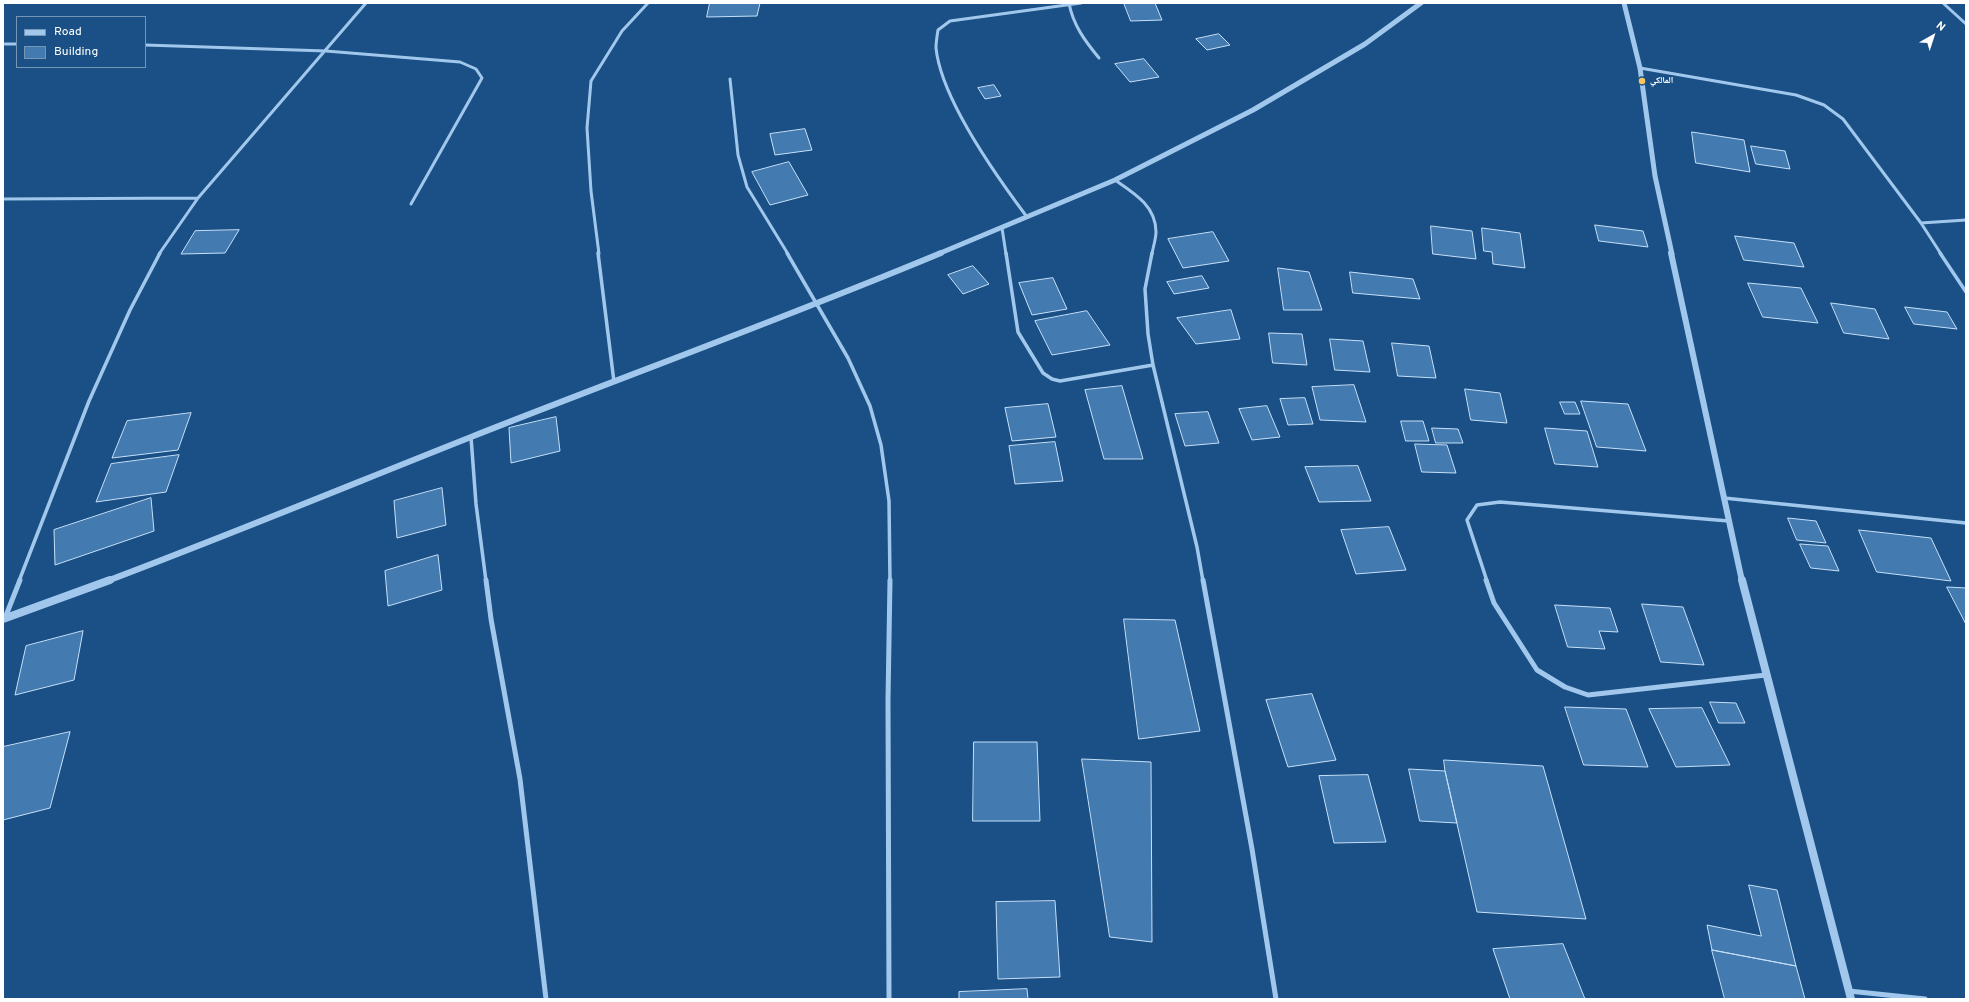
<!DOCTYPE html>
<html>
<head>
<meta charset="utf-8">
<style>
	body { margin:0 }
	#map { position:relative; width:1969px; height:1002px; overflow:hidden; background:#1a5085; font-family:Overpass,sans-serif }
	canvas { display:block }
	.frame { position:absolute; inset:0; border:4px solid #fff; pointer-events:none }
	.legend { position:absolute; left:16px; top:16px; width:130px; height:52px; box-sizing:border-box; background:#1a5085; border:1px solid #7696b6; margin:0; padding:5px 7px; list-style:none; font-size:12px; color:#fff }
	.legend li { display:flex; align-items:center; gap:8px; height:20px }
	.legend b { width:20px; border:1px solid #7696b6 }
	.north { position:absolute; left:1913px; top:16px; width:40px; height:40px; -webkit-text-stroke:3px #1a5085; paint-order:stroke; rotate:39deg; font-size:11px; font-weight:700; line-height:16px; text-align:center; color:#fff }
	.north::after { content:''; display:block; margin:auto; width:14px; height:18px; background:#fff; clip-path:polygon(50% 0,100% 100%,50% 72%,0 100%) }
</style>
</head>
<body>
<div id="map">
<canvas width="1969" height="1002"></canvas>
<div class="frame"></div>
<ul class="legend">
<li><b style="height:5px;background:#a1c8ec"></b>Road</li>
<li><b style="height:11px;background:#437aaf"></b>Building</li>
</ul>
<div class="north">N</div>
</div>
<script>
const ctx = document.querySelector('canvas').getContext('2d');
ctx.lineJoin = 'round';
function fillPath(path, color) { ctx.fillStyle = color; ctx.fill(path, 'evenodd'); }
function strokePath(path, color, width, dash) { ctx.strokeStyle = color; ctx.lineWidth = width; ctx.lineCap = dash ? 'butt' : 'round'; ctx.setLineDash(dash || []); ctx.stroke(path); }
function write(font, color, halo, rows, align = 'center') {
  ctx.font = font + ' Overpass,"Noto Naskh Arabic",sans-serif'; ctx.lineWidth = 3; ctx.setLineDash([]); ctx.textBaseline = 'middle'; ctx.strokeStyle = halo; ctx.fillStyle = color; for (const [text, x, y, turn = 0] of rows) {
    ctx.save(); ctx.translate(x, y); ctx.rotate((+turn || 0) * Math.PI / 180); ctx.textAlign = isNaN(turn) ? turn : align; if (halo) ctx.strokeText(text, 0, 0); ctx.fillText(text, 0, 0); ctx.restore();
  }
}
const building = new Path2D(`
	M710,3H760L757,16L707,17Z
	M1124,3H1155L1162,20L1131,21Z
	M1219,34L1230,45L1207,50L1196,39Z
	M1144,59L1159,77L1130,82L1115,64Z
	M994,85L1001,96L985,99L978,88Z
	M805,129L812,150L775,155L770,134Z
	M1692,132L1744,140L1750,172L1696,163Z
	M1751,146L1785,151L1790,169L1756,164Z
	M789,162L808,195L770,205L752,172Z
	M1595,225L1643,231L1648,247L1599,241Z
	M1431,226L1472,231L1476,259L1433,254Z
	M1482,228L1520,233L1525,268L1493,264L1492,252L1484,251Z
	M239,230L225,253L181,254L195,231Z
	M1213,232L1229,261L1183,268L1168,239Z
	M1735,236L1794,243L1804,267L1744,260Z
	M973,266L989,284L963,294L948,275Z
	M1278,268L1309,272L1322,310H1284Z
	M1350,272L1413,279L1420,299L1353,293Z
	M1202,276L1209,288L1174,294L1167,282Z
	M1053,278L1067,309L1032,315L1019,283Z
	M1748,283L1801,288L1818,323L1763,317Z
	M1831,303L1875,309L1889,339L1844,333Z
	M1905,307L1947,312L1957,329L1914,324Z
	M1231,310L1240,339L1196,344L1177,318Z
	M1087,311L1110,345L1052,355L1035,321Z
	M1269,333L1302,334L1307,365L1273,363Z
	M1330,339L1363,341L1370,372L1335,370Z
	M1392,343L1429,346L1436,378L1398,376Z
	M1354,385L1366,422L1320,420L1312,387Z
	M1122,386L1143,459H1104L1085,390Z
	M1465,389L1500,393L1507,423L1471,420Z
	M1305,398L1313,424L1288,425L1280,399Z
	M1581,401L1628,404L1646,451L1597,447Z
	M1560,402H1575L1580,414H1565Z
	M1048,404L1056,437L1012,441L1005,408Z
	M1267,406L1280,437L1252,440L1239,409Z
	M1208,412L1219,443L1185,446L1175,414Z
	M191,413L178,450L112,458L127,421Z
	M556,417L560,451L511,463L509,428Z
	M1401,421H1423L1429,441H1406Z
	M1432,428L1458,429L1463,443H1436Z
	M1545,428L1587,431L1598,467L1555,464Z
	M1055,442L1063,481L1015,484L1009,446Z
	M1415,444L1447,445L1456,473L1422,472Z
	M179,455L166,492L96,502L111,464Z
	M1358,466L1371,501L1319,502L1305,467Z
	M442,488L446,525L397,538L394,501Z
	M151,498L154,531L55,565L54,530Z
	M1788,518L1816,521L1826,543L1797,540Z
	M1389,527L1406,570L1356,574L1341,530Z
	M1859,530L1931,538L1951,581L1877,572Z
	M1800,544L1828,546L1839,571L1811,568Z
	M438,555L442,590L388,606L385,571Z
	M1947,587L1966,588V624Z
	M1642,604L1683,607L1704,665L1661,662Z
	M1555,605L1610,608L1618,632L1599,631L1605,649L1568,647Z
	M1124,619L1175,620L1200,731L1139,739Z
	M83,631L74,680L15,695L26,646Z
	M1312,694L1336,760L1288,767L1266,700Z
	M1710,702L1736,703L1745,723H1719Z
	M1565,707L1626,709L1648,767L1584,765Z
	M1702,708L1730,765L1676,767L1649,709Z
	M70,732L50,808L3,820V747Z
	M974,742H1037L1040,821H973Z
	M1082,759L1151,762L1152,942L1110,937Z
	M1444,760L1543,766L1586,919L1477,912L1445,771Z
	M1409,769L1445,771L1457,823L1420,821Z
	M1368,775L1386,842L1334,843L1319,776Z
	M1749,885L1777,890L1796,966L1712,950L1707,925L1761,936Z
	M1055,901L1060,977L998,979L996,902Z
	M1563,944L1585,999H1510L1493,949Z
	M1712,950L1796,966L1805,999H1725Z
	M1027,989L1028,999H959V992Z`);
fillPath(building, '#437aaf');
strokePath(building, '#c6e0f9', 1);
strokePath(new Path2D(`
	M1069,3C1073,25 1085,41 1099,58
	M1943,3L1966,24
	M5,44H17
	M145,45L326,51L460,62L476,69L482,78L411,204
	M1640,68L1796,95L1824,105L1843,119L1921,223L1941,254
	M730,79L738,155L747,187L788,254
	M1115,180C1134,193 1156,206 1156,232C1156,239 1153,247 1152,254
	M3,199L198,198
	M1027,217C997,177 941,98 936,48C936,43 937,36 938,30L950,21L1081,3
	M1921,223L1966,220
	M1002,228L1006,254
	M159,254L198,198L366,3
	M599,254L591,191L587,128L591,81L622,31L648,3`), '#a1c8ec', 3);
strokePath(new Path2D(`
	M598,253L614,382
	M787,253L848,358L870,406L881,445L889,501L890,581
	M1006,253L1018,332L1043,373L1052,379L1060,381L1153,365
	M1152,253L1145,289L1148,334L1153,365L1197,547L1203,581
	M1940,253L1966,292
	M471,437L476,504L486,581
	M1724,498L1966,523
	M19,581L89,401L130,310L160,253
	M1487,581L1467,520L1477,505L1500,502L1729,521`), '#a1c8ec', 3.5);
strokePath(new Path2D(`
	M486,580L491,619L520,779L546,999
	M1203,580L1252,849L1276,999
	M1486,580L1494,603L1537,670L1565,687L1588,695L1766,675
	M5,618L20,580
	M1849,991L1925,999
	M889,999L888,700L890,580`), '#a1c8ec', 5);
strokePath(new Path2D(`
	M1624,3L1640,68L1655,176L1672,254
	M938,254L1115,180L1253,110L1365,44L1421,3`), '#a1c8ec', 5);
strokePath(new Path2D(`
	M1671,253L1742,581
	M107,581C229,535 350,485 471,437C628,375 785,318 941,253`), '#a1c8ec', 6);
strokePath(new Path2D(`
	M1742,580L1851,999
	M3,619L110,580`), '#a1c8ec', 8);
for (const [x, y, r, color] of [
	[1642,81,4,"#fdc55d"]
]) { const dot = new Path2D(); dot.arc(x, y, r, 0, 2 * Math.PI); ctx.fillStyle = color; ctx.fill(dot); strokePath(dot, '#1a5085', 1.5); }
write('bold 9px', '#fff', '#1a5085', [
	["المالكي",1650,81]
], 'left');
</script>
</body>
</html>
